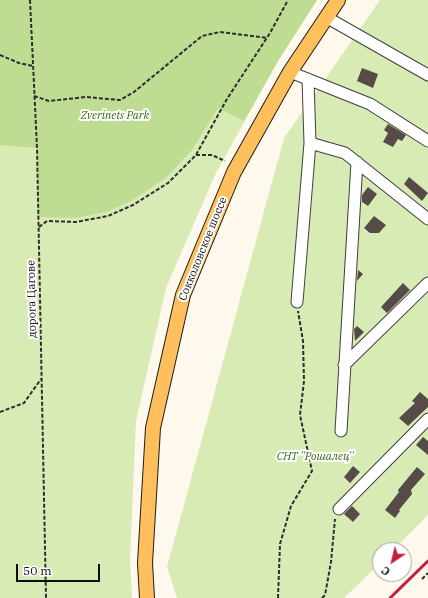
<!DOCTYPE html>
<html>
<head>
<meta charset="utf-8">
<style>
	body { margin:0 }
	#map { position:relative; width:428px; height:598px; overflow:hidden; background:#fff8ec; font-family:"IBM Plex Serif",serif }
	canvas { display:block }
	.north { position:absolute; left:372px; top:542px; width:40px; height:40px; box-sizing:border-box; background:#fff; border:1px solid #9e9e9e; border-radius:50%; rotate:215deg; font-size:11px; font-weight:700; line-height:16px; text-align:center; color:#0c0c0c }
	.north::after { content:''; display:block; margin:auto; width:14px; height:18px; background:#c31e3e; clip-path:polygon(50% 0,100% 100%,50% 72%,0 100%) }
	.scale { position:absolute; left:16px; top:564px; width:84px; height:18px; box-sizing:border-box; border:2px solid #0c0c0c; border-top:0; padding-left:5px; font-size:12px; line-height:14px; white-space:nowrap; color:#0c0c0c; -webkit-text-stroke:3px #fff; paint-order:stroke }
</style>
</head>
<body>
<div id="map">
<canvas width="428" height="598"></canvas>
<div class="north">С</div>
<div class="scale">50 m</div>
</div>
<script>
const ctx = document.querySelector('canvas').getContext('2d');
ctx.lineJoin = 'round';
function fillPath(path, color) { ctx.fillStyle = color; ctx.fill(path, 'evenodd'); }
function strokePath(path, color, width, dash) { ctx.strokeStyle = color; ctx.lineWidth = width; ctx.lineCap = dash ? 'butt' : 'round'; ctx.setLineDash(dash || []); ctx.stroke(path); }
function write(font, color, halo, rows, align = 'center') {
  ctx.font = font + ' "IBM Plex Serif",serif'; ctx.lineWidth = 4; ctx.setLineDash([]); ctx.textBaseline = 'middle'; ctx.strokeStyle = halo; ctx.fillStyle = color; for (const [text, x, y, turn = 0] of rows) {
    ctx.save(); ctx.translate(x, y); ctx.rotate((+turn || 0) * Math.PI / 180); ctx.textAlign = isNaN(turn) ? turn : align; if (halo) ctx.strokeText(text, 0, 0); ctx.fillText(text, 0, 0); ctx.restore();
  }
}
fillPath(new Path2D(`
	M0,0H317L278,61L216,173L166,288L136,421L130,559L132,598H0Z
	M380,0H428V515L393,550H380V563L344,598H177L167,567L284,138Z`), '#d9ebb4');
fillPath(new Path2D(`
	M0,0H317L278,61L244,121L218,108L192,150L166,178L131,201L106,212L76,218L38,217L37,148L0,145Z`), '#bfdd92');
fillPath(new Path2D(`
	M362,68L378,74L373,88L357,81Z
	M388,124L406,135L402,141L398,139L393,147L383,142L388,133L384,130Z
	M409,177L428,193L422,201L404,184Z
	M368,187L377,194L368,206L362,202V195Z
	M374,216L386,225L379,233H370L364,228Z
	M358,270L363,274L357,281Z
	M403,283L410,290L387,313L381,307Z
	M357,326L364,332L355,341L354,329Z
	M420,392L428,399V407L408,426L399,418L415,403L412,401Z
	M423,437L428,441V455L416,445Z
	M353,466L360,472L350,483L344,477Z
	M417,467L425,474L411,490L412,494L399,510L400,511L395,518L385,510L399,492L398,490Z
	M352,506L360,514L353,522L344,514Z`), '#564b48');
const minor = new Path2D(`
	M326,17L428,75
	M290,72L370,104L428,141
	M310,143L345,153L428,219
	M297,302L310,143L308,79
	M344,365L428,283
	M341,431L357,162
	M339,509L428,419`);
const major = new Path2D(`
	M147,598L145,563L153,428L183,295L234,172L290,72L338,0`);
strokePath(minor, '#3f3f3f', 13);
strokePath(major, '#1d1d1d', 16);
strokePath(new Path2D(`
	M30,0L37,148L46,598
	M0,55L19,63L33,66
	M34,96L49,101L86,97L120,100L134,92L202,36L220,32L267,38
	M196,155H212L225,161
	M39,227L47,221L76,222L108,216L133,205L168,183L196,155L227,99L270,33L288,0
	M0,412L24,403L41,379
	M422,579L428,573
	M278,598L280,544L291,506L312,471L300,415L304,381L303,341L298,311
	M322,598L325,595L331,562L335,519`), '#2e2e2e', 2, [4, 2]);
strokePath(minor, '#fff', 11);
strokePath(major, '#ffbf5c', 14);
strokePath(new Path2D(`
	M390,598L428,561`), '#c31e3e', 3);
write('italic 11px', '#35671a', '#fff', [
	["Zverinets Park",115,116],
	["СНТ ''Рошалец''",315,457]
]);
write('11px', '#0c0c0c', '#fff', [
	["Сокколовское шоссе",203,249,-68],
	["дорога Цагове",32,299,-91]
]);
</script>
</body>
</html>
